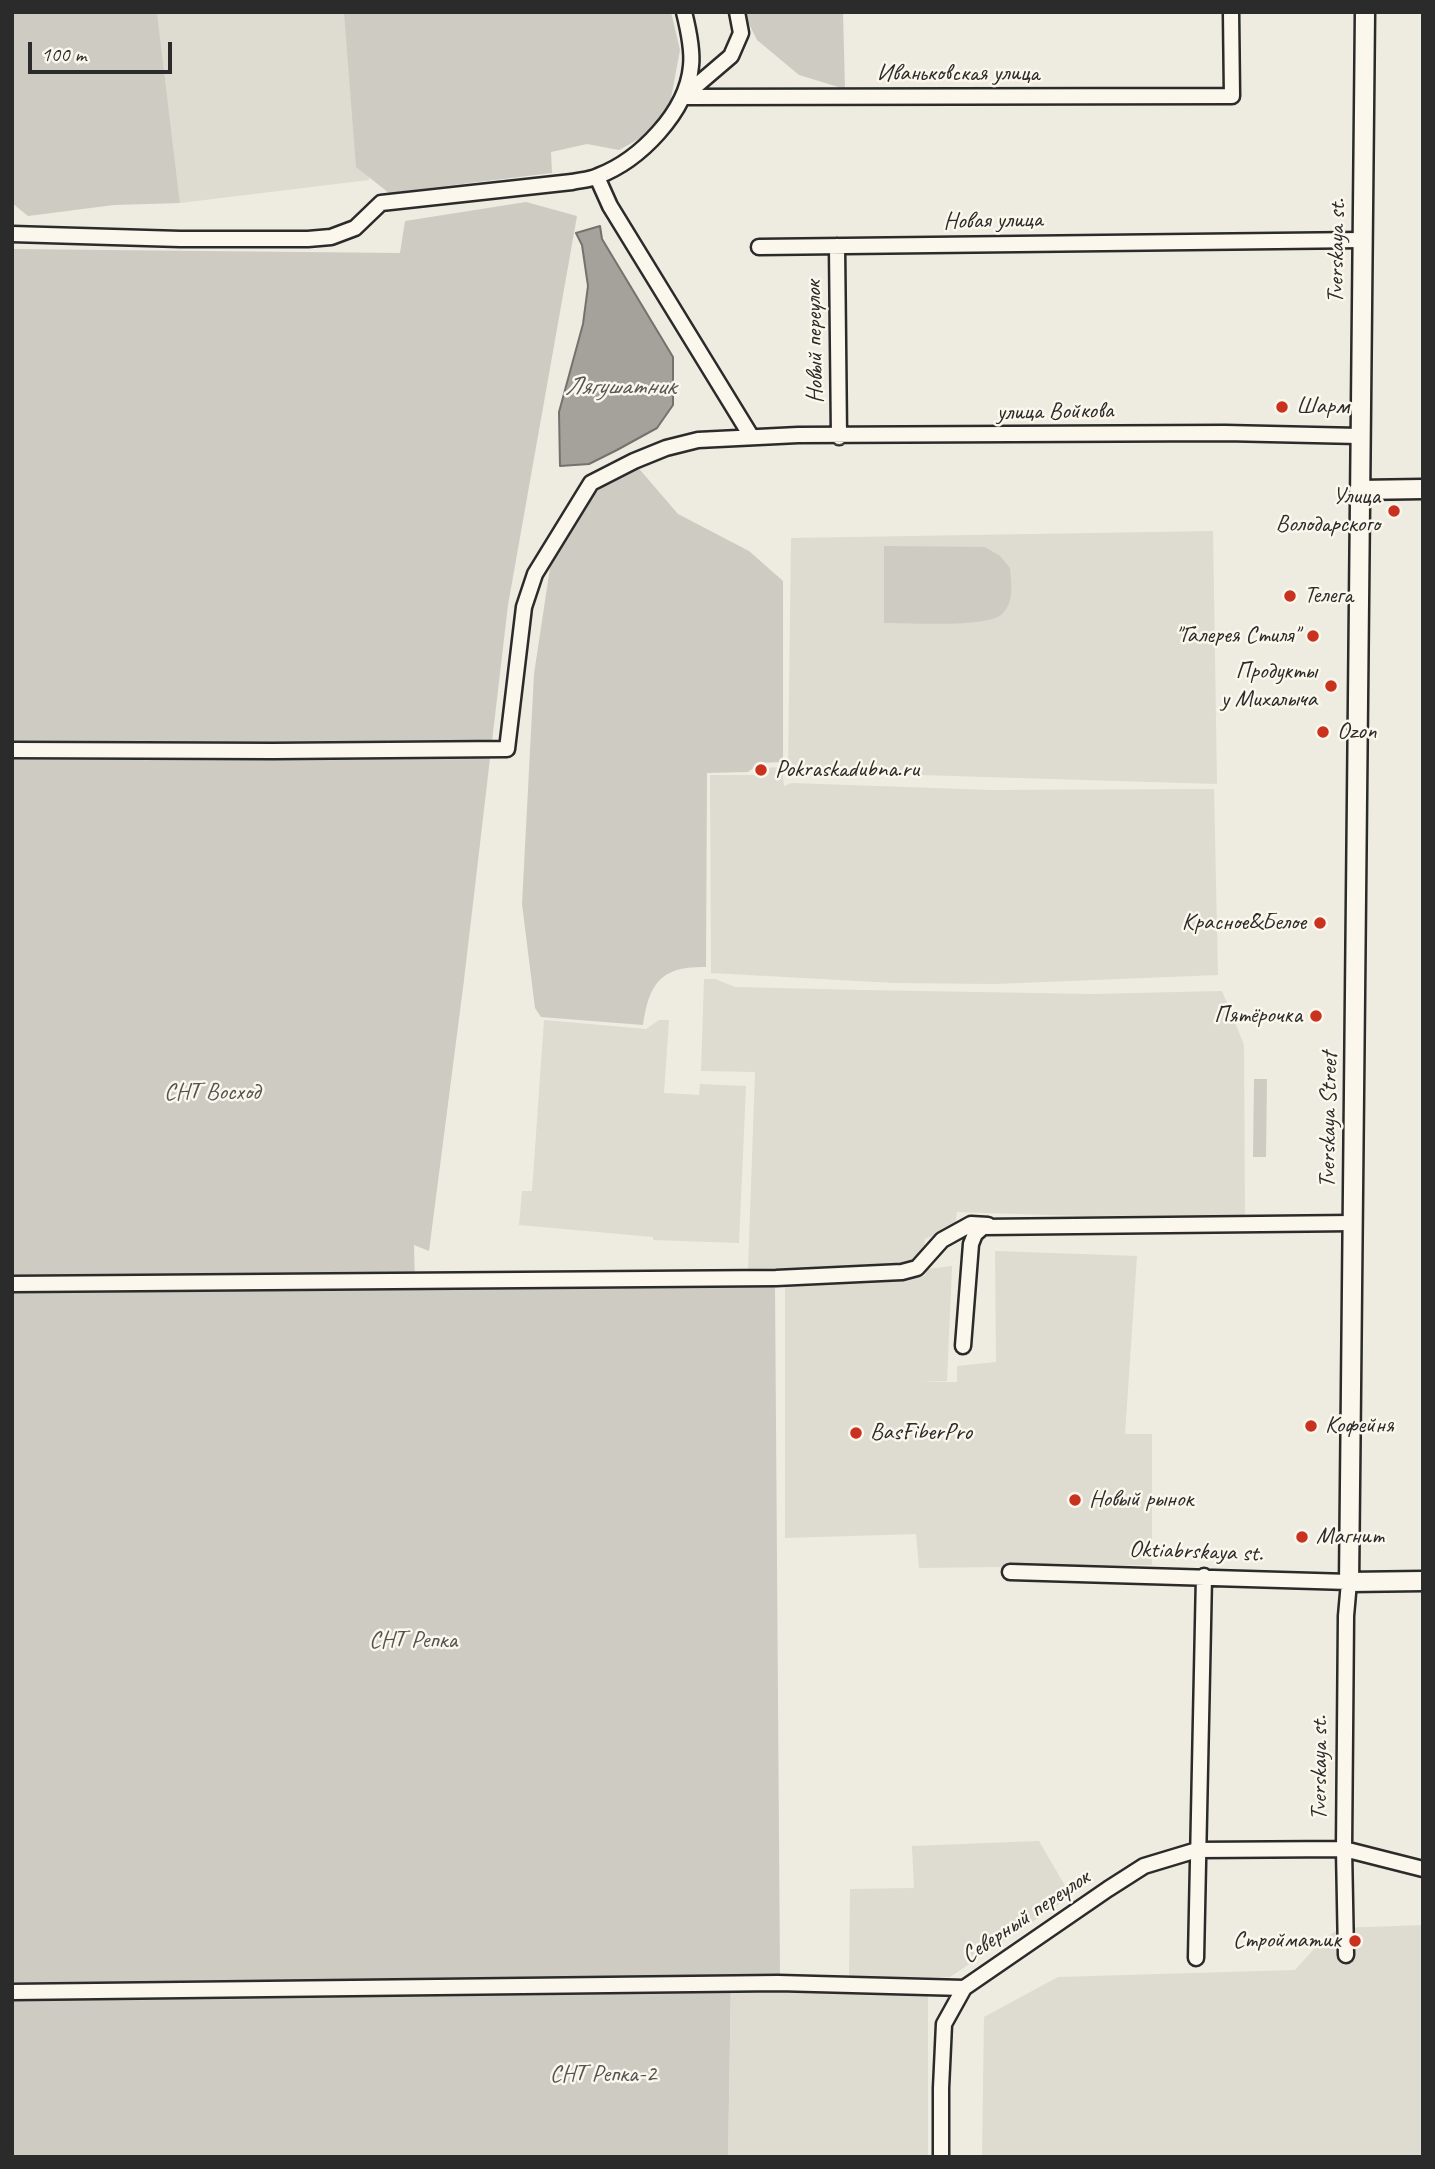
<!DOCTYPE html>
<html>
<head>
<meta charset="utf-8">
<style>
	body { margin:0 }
	#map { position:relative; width:1435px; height:2169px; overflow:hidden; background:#eeebe0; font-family:Caveat,sans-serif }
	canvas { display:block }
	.frame { position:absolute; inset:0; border:14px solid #2b2b2b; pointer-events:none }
	.scale { position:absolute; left:28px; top:42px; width:144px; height:32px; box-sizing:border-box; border:4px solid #2b2b2b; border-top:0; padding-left:9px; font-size:21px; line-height:24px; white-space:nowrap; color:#2b2b2b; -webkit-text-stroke:5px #fbf7ec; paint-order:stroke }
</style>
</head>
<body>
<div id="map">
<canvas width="1435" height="2169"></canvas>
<div class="frame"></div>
<div class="scale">100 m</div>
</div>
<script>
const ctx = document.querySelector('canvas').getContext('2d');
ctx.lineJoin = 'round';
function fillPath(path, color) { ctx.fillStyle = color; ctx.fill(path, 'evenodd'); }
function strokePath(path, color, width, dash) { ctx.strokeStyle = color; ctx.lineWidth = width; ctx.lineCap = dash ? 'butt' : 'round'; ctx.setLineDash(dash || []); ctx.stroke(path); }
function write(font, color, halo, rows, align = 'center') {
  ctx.font = font + ' Caveat,sans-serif'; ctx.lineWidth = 5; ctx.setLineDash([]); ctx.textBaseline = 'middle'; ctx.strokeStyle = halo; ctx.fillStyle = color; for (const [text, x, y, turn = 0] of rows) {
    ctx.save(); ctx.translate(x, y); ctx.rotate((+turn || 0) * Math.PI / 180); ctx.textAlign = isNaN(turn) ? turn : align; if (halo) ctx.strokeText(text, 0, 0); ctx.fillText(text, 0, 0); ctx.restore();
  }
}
fillPath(new Path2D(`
	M157,12H349L369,180L180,203Z
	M1213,531L1217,784L788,771L791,538Z
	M782,767L784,786L792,783L991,790L1214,789L1218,975L995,984L895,983L711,973L710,775H756L764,768Z
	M704,979H715L735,987L862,990L1092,994L1222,991L1244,1045L1245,1215L1084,1216L957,1212L955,1226L925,1239L923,1256L907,1266L786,1272L748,1270L755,1072L701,1071Z
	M544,1020L646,1029L659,1020H669L664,1093L699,1095L700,1084L746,1086L739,1243L653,1240V1237L519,1225L522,1191H532Z
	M995,1251L1137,1256L1125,1434H1152V1565L919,1568L916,1534L785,1538V1283L925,1276L927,1269L952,1266L947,1381L918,1382H957V1366L996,1362Z
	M1039,1841L1071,1896L950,1977L849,1979L850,1889L914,1888L912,1846Z
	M1423,1925V2157H982L984,2017L1058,1977L1295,1970L1322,1940L1340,1928Z
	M731,1992L928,1994V2157H728Z`), '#dedbd1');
fillPath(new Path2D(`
	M12,12H157L180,203L114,205L28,216L12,203Z
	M344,12H671L680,50L669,109L646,135L619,150L587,144L551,152L552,173L389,193L356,167Z
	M743,12H843L845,89L799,75L757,40Z
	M526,202L577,216L508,605L464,980L429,1251L414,1245L415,1285L740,1280L775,1287L780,1976L731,1977L728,2157H12V249L400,253L405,221Z
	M635,464L678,514L749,551L783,581V762L760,763L748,772L707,773L706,967C661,966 649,983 643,1025L541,1017L535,1008L522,904L534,674L553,548L579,504Z
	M884,546L985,547L1000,556L1010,568C1011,583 1015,602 1002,614C988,628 907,623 884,623Z
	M1254,1079H1267L1266,1157H1253Z`), '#cecbc2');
const water = new Path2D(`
	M600,226L602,239L673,357V405L657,428L617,450L589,464L560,466L559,412L583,324L588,286L582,245L576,233Z`);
fillPath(water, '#a4a29a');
strokePath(water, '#74726e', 2);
const minor = new Path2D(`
	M683,97L1232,96L1231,12
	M683,97L731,56L741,33L737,12
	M597,177L610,206L751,436
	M12,234L180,239H308L331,237L355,228L381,203L572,182C580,180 590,180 598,176C640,160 687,112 691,66C693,49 688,28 684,12
	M837,246L839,437
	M759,247L1362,240
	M12,750L273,751L507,749L524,607L535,574L591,483L634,461L666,448L698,440L798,435L1225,433L1359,436
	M12,1284L776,1278L902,1272L917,1268L942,1240L971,1224L988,1225
	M963,1346L971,1244L975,1234L983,1227L1353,1223
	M1010,1572L1349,1582L1346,1616L1344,1849L1346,1955
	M1196,1958L1204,1576
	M12,1992L778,1983L964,1988
	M941,2157V2088L944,2024L964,1988L1108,1889L1144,1866L1197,1850L1344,1849L1423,1869`);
const major = new Path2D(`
	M1365,12L1349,1582L1423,1581
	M1359,490L1423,489`);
strokePath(minor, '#2b2b2b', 19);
strokePath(major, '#2b2b2b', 23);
strokePath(minor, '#fbf7ec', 14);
strokePath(major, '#fbf7ec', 18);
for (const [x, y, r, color] of [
	[1282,407,7,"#c8321e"],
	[1394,511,7,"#c8321e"],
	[1290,596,7,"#c8321e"],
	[1313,636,7,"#c8321e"],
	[1331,686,7,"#c8321e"],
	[1323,732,7,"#c8321e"],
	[761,770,7,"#c8321e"],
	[1320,923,7,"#c8321e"],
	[1316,1016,7,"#c8321e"],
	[1311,1426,7,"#c8321e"],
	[856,1433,7,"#c8321e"],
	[1075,1500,7,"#c8321e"],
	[1302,1537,7,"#c8321e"],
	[1355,1941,7,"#c8321e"]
]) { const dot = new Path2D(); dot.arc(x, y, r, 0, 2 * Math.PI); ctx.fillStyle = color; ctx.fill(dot); strokePath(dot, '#fbf7ec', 2.5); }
write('24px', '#2b2b2b', '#fbf7ec', [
	["Иваньковская улица",958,74],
	["Новая улица",993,221,-1],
	["Tverskaya st.",1337,251,-89],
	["Новый переулок",815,342,-91],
	["улица Войкова",1055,412,-1],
	["Tverskaya Street",1329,1120,-89],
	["Oktiabrskaya st.",1196,1552,2],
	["Tverskaya st.",1320,1768,-90],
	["Северный переулок",1026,1917,-34]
]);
write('24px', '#2b2b2b', '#fbf7ec', [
	["Шарм",1296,407],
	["Улица",1380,497,"right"],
	["Володарского",1380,525,"right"],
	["Телега",1304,596],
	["\"Галерея Стиля\"",1299,636,"right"],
	["Продукты",1317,672,"right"],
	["у Михалыча",1317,700,"right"],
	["Ozon",1337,732],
	["Pokraskadubna.ru",775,770],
	["Красное&Белое",1306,923,"right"],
	["Пятёрочка",1302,1016,"right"],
	["Кофейня",1325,1426],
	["BasFiberPro",870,1433],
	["Новый рынок",1089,1500],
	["Магнит",1316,1537],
	["Стройматик",1341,1941,"right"]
], 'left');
write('24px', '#545351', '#fbf7ec', [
	["СНТ Восход",212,1093],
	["СНТ Репка",413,1641],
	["СНТ Репка-2",603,2075]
]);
write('italic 26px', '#555552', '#fbf7ec', [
	["Лягушатник",620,387]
]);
</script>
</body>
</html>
